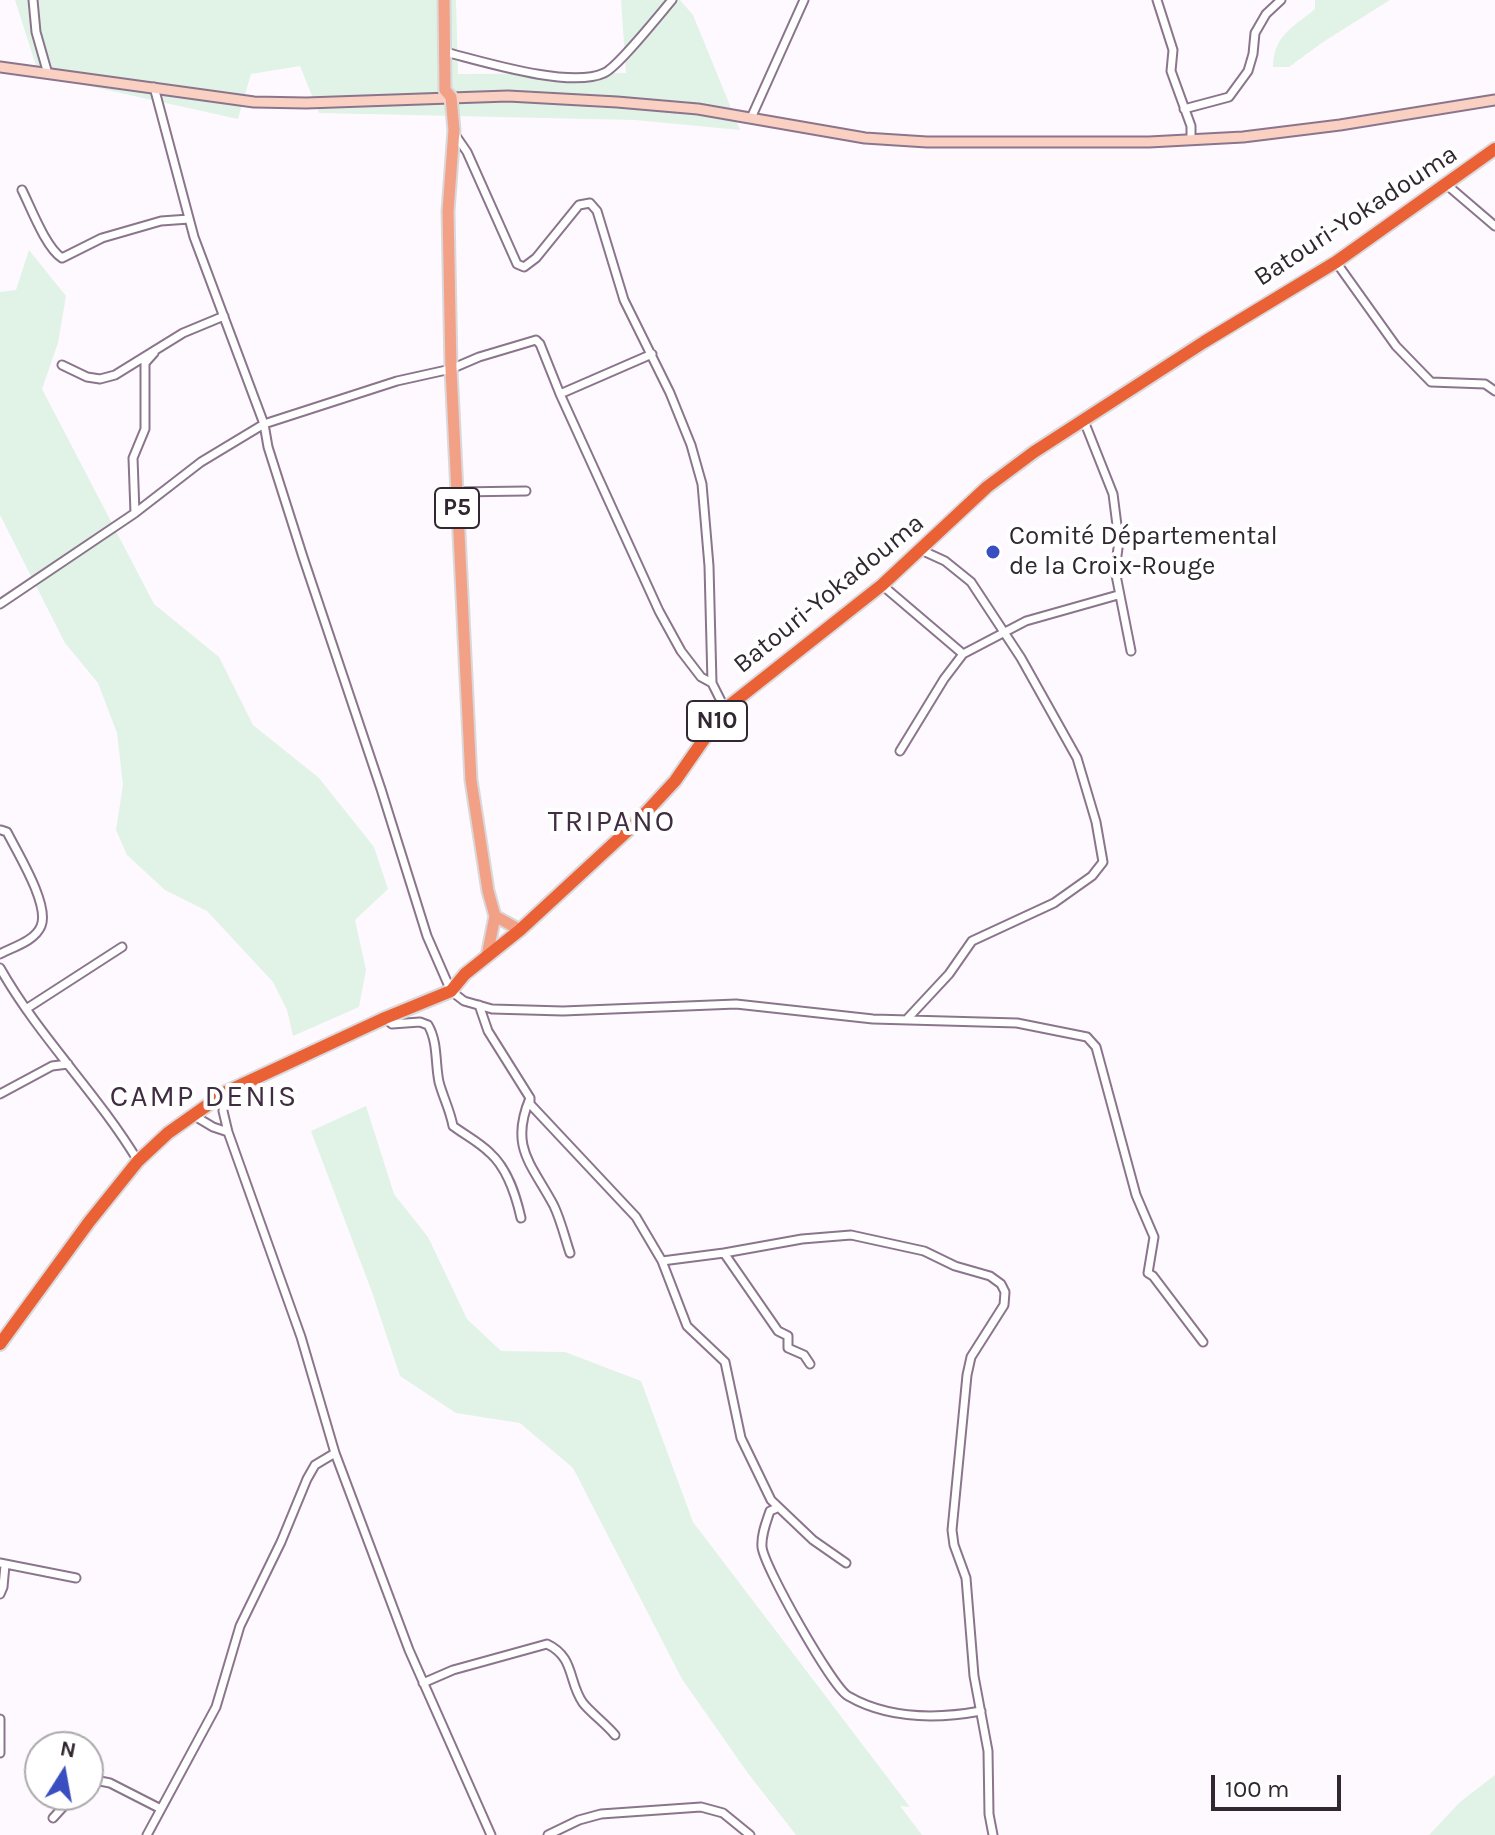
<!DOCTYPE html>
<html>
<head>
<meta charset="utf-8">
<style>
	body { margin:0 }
	#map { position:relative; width:1495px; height:1835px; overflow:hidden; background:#fef9fe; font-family:Karla,sans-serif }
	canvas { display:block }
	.north { position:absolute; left:24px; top:1731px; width:80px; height:80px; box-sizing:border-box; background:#fff; border:2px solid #aca9ac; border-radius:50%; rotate:11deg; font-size:22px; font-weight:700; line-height:32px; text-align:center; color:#302730 }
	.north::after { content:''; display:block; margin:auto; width:28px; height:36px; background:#394ec1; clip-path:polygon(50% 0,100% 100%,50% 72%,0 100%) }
	.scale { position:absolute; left:1211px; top:1775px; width:130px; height:36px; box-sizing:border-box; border:4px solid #302730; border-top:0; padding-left:10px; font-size:24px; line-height:28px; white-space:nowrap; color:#302730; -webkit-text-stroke:6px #fff; paint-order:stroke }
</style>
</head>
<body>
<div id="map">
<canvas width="1495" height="1835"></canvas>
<div class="north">N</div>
<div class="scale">100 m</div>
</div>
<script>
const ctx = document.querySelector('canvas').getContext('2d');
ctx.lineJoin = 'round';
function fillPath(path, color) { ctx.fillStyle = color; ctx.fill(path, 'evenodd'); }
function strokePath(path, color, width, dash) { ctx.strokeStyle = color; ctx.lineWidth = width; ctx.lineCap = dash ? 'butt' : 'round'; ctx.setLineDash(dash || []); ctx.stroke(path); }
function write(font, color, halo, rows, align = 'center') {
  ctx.font = font + ' Karla,sans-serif'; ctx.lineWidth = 8; ctx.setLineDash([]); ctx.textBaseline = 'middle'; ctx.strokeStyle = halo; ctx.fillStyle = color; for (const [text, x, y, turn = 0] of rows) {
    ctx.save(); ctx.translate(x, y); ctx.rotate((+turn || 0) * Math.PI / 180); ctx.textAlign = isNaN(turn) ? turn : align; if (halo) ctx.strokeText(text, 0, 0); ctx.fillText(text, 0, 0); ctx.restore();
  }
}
fillPath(new Path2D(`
	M15,0H456L458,74L626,73L621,0H680L693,15L740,130L635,120L319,113L300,66L251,74L238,119L39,75Z
	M1315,0H1390L1323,42L1289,67H1273C1274,35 1292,28 1315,9Z
	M29,250L66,296L58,343L42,389L154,604L219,657L253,725L319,778L374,847L388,889L355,920L366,970L359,1007L293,1036L287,1010L273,982L207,911L165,890L127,855L116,830L123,785L117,733L98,683L65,643L0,515V292L16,290Z
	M366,1106L394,1194L428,1237L467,1319L501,1351L565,1352L641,1381L693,1522L910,1807L900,1806L922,1835H796L747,1772L682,1679L573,1468L520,1423L456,1413L400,1376L372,1292L311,1131Z
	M1495,1775V1835H1429L1460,1802Z`), '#e1f3e6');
const street = new Path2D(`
	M33,0L36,32L48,74
	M1157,0L1173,50L1171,71L1191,126V140
	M445,52C481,61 570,89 604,73C617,68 660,14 672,0
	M154,87L194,237L264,424L268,447L303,557L381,789L427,936L451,991L464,1001L492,1009L563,1011L736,1004L873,1019L1017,1023L1087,1037L1096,1047L1136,1195L1154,1237L1148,1273L1153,1276L1203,1342
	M1184,109L1229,97L1248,71L1253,54L1255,33L1266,14L1281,0
	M751,118L804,0
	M456,136L467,152L517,264L524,267L536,258L579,205L590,203L597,211L624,300L670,393L691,445L702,484L709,566L712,683L725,709
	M1447,185L1495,226
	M22,190C31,208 46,248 62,258L102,238L161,221L189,219
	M1336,262L1396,346L1431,382L1485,384L1495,391
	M62,365L87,377L100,379L115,375L183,333L224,316
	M560,394L652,354
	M1084,421L1113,494L1119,541L1115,570L1131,651
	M456,492L526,491
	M135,513L133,458L145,429V363L154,353
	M882,585L963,654
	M0,604L135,513L201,462L264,424L397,381L451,369L479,357L536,340L540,344L560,394L659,611L681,651L701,677L712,683
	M900,751L944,679L963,654L1026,621L1118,595
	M0,954C13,947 35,941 41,926C50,905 17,852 7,832L1,830
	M0,968C39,1037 97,1093 138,1161
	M479,1005L488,1031L530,1098C509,1148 532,1164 554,1206C561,1221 565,1238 570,1253
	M26,1009L122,947
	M385,1018L392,1024L420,1022L428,1025C438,1042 435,1063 439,1082C443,1097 450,1110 453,1126C465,1135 479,1142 490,1153C508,1169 516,1196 521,1218
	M908,1018L949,974L972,941L1054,903L1092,876L1103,862L1096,822L1077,758L1021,658L971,582L945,561L921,550
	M0,1094L52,1066L68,1064
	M225,1094L223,1111L228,1132L301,1337L335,1453L409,1650L491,1835
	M530,1098V1104L636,1217L662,1261L687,1326L725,1362L741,1438L771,1500L813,1540L846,1563
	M193,1115L213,1127L228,1132
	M724,1253L802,1239L851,1235L924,1251L955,1266L990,1276L1001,1284L1005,1292L1004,1305L971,1357L967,1375L952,1530L954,1545L966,1578L974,1676L988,1751L989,1814L993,1835
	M662,1261L724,1253L778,1331L788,1336V1348L804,1355L810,1364
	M777,1508L770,1511C766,1523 761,1535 762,1547C764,1567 833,1688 848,1696C888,1719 937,1719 981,1711
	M0,1563L76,1578
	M0,1594L3,1587L5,1565
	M423,1683L453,1670L547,1644C575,1657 568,1682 583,1703C591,1713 606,1724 615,1735
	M0,1719V1753
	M88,1787L100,1781L110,1783L161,1809
	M53,1818L74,1795
	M147,1835L216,1707L240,1626L281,1542L307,1479L315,1465L335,1453
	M548,1835L579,1820L601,1814L701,1807L723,1813L750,1835`);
const secondary = new Path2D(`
	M0,67L254,102L306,103L508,96L617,102L698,109L865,138L927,142H1149L1243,137L1340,125L1495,100`);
const primary = new Path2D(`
	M444,0L445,90L451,97L454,130L448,211L451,369L471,780L488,891L495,916L487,956
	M495,916L520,930`);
const highway = new Path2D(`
	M0,1344L89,1222L138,1161L168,1133L226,1092L385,1018L451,991L465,974L520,930L637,822L675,781L725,709L882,585L987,487L1034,452L1204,342L1336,262L1495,149`);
strokePath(street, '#8b758d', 11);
strokePath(secondary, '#8b758d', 13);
strokePath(primary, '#dad8da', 15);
strokePath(highway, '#dad8da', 16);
strokePath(street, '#fff', 7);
strokePath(secondary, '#f9d0c2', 9);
strokePath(primary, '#f2a086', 11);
strokePath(highway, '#ea6135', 12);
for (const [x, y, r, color] of [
	[993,552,8,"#394ec1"]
]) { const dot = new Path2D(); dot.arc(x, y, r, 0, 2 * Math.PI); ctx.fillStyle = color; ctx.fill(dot); strokePath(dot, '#fff', 3); }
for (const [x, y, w] of [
	[457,508,44],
	[717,721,60]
]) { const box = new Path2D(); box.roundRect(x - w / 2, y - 20, w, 40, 6); ctx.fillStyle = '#fff'; ctx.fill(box); strokePath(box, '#302730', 2); }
write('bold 24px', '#302730', null, [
	["P5",457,508],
	["N10",717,721]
]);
write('26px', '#302730', '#fff', [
	["Batouri-Yokadouma",1356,216,-33],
	["Batouri-Yokadouma",829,594,-39]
]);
write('26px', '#302730', '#fff', [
	["Comité Départemental",1009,537],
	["de la Croix-Rouge",1009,567]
], 'left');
ctx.letterSpacing = '2px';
write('30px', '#402d41', '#fff', [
	["TRIPANO",612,822],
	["CAMP DENIS",204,1097]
]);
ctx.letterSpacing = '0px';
</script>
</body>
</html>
